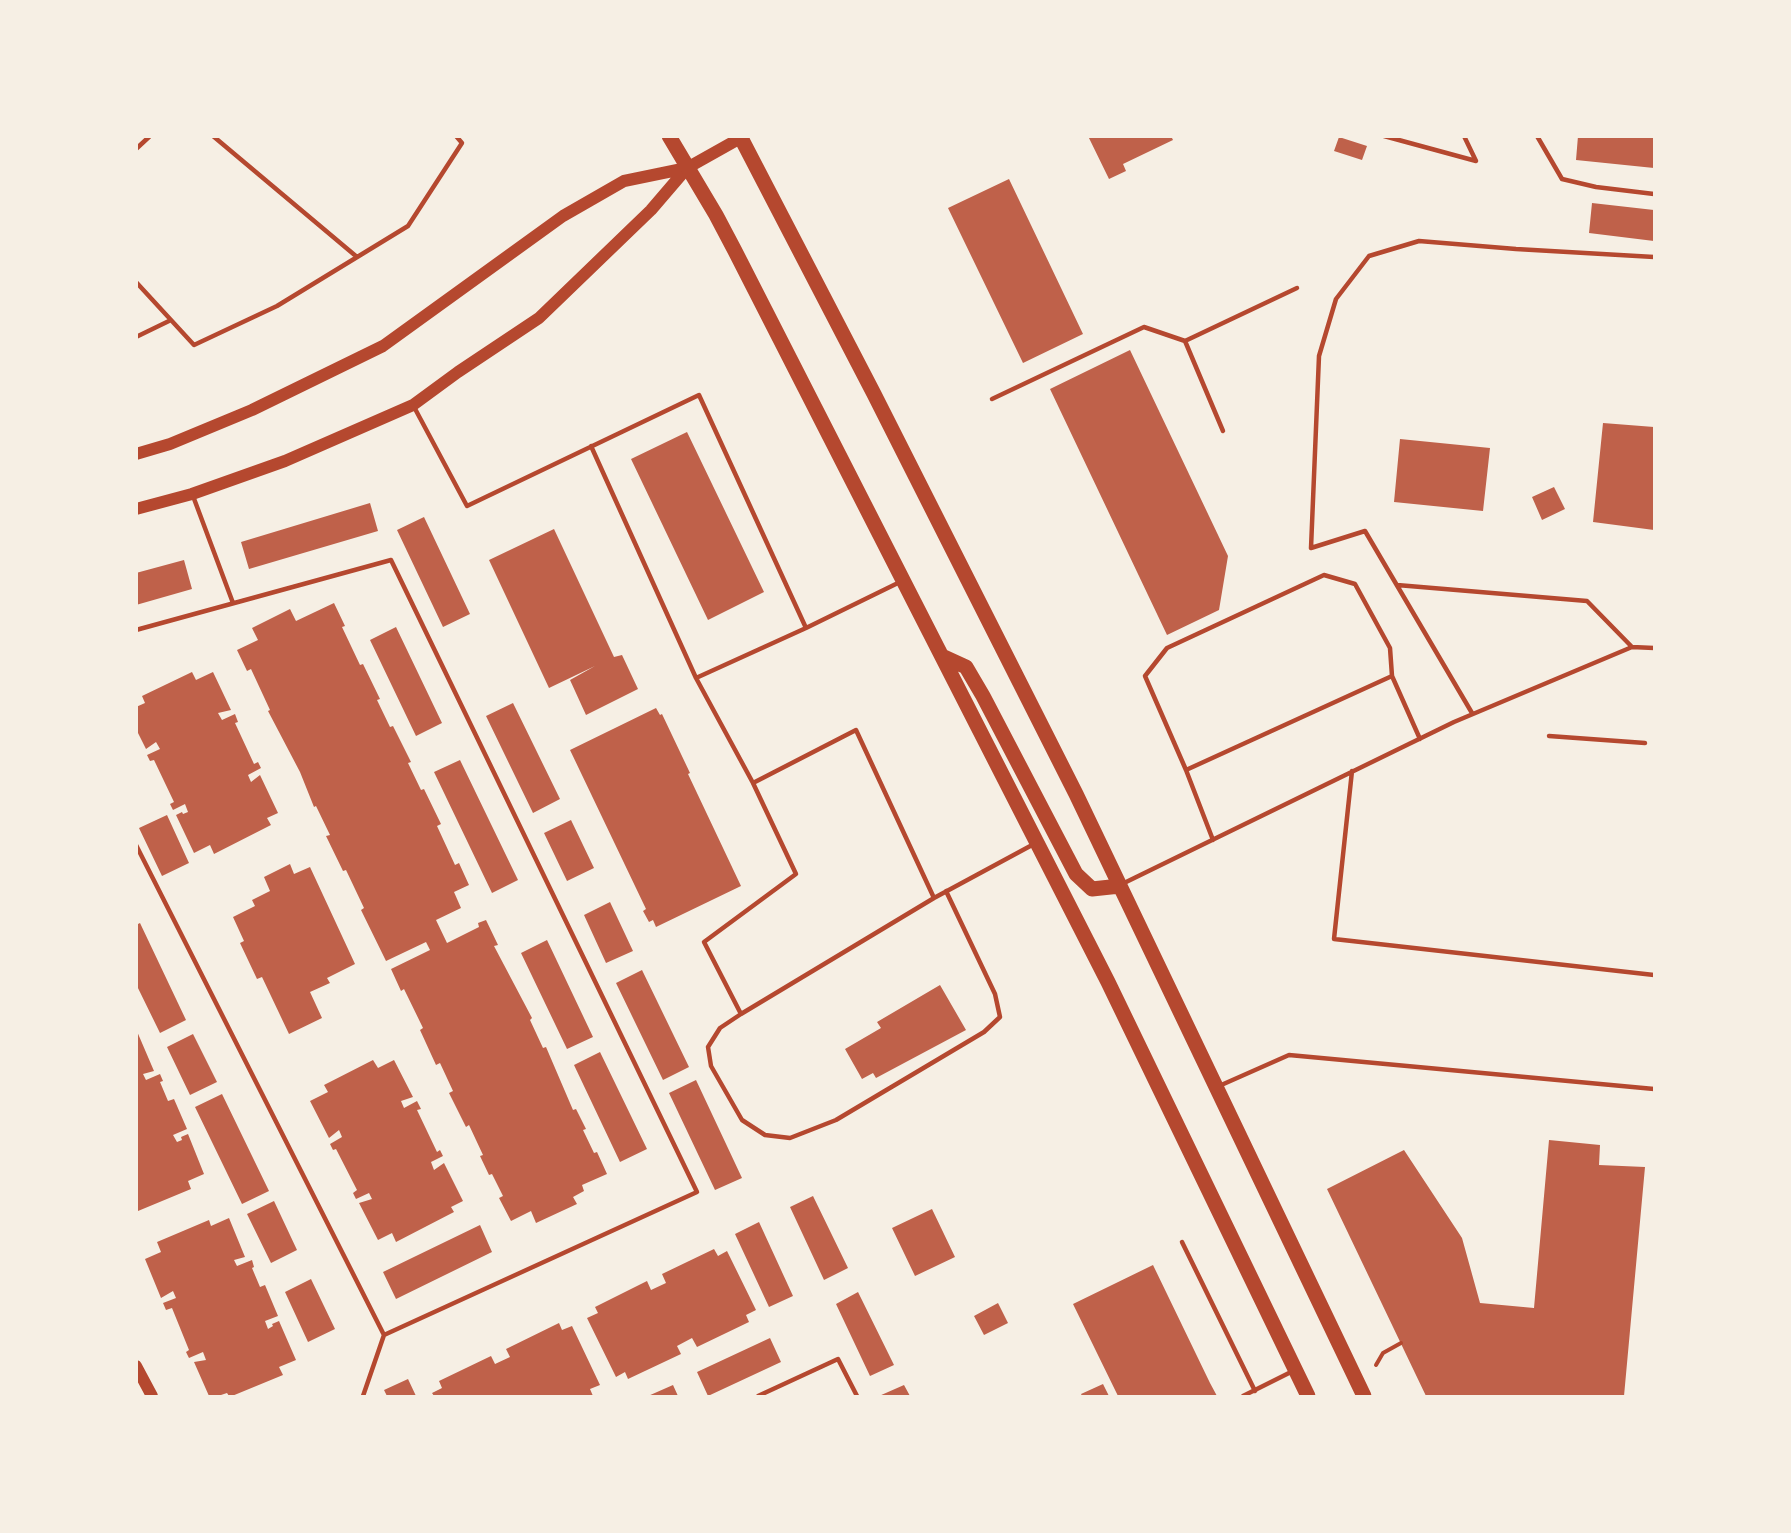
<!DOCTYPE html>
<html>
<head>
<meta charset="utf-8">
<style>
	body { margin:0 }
	#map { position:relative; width:1791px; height:1533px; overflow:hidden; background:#f6efe4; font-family:Roboto,sans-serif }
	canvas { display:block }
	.frame { position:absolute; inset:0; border:138px solid #f6efe4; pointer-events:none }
</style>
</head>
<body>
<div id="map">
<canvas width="1791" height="1533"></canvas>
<div class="frame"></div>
</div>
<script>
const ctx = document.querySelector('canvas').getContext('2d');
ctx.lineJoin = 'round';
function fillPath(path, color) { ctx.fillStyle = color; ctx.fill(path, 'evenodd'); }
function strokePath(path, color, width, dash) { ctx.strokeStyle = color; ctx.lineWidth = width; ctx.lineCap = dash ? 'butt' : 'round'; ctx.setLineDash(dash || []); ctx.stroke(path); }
fillPath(new Path2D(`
	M1088,136H1171L1173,140L1123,164L1126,171L1109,179Z
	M1578,136H1654V168L1576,160Z
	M1339,137L1367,146L1362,160L1334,151Z
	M1009,179L1083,334L1023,363L948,208Z
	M1592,203L1654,210V241L1589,233Z
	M1130,350L1228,556L1219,610L1167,635L1050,389Z
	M1603,423L1654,427V530L1593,522Z
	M687,432L764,592L708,620L631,459Z
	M1400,439L1490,448L1483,511L1394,502Z
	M1554,487L1565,509L1542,520L1532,497Z
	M370,503L378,531L249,569L241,542Z
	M424,517L470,614L443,627L397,530Z
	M554,529L614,657L622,655L638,689L586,715L570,680L595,666L549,688L489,560Z
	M184,560L192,589L136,605V573Z
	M334,603L345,626L342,627L360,665L363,664L380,699L377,700L390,727L393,726L411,762L408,763L421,790L424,789L441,824L437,826L455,865L459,863L469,885L454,892L461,908L436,920L447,943L479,927L478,923L486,920L498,945L494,946L532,1018L530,1020L543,1048L546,1047L573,1110L576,1109L586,1129L583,1130L594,1153L597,1152L607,1174L582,1185L584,1191L573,1197L577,1204L536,1223L531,1211L511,1221L499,1198L503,1196L492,1174L489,1175L480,1156L483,1155L469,1125L466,1127L449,1093L453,1091L440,1063L436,1065L420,1030L423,1028L404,989L401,991L391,969L430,950L426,942L386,961L361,910L364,908L346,870L343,871L326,836L330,835L316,806L314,807L300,772L268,711L270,710L251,669L247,671L237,650L258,640L252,628L290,609L296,621Z
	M396,627L442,723L416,736L370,640Z
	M192,672L196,680L213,672L231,710L218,713L222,720L235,714L238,722L235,723L254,764L258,762L261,768L248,775L251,782L260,775L278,813L267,818L271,825L214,854L210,845L194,853L176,815L182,812L183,814L188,812L185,804L173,810L170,804L174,802L154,760L150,761L147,755L160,749L156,742L146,749L136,729V707L145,703L142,696Z
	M513,703L560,799L533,813L486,716Z
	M656,708L660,715L662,714L690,773L688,774L741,886L656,927L653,920L649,922L643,911L646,909L570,750Z
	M460,760L518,880L492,893L434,772Z
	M167,815L189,863L162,876L139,828Z
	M571,820L594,868L567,881L544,833Z
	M290,864L294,874L310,867L355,964L327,978L330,983L310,992L322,1018L289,1034L262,977L257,979L240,943L244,941L233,917L255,906L252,900L270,891L264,877Z
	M610,902L633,951L606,963L584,915Z
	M140,923L186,1020L160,1033L136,984V925Z
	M547,940L593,1037L567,1049L521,953Z
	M642,970L689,1067L663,1080L616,983Z
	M940,985L966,1030L876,1078L873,1073L862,1079L845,1049L881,1028L877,1022Z
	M136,1029L154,1071L143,1074L146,1080L160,1074L163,1081L160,1082L168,1101L174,1099L187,1129L173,1135L177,1142L182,1140L181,1137L188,1134L204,1174L188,1181L191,1189L138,1211L136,1207Z
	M193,1034L217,1082L190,1095L167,1047Z
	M600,1052L647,1149L620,1162L574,1065Z
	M373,1060L378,1068L394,1060L413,1097L401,1101L404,1108L417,1101L421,1109L417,1110L437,1152L440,1150L443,1156L431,1162L434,1170L444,1163L463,1201L451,1207L454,1212L396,1242L392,1233L378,1240L359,1203L372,1199L369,1193L356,1199L353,1193L357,1190L336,1149L333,1150L330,1144L342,1137L339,1130L329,1138L310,1101L328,1092L324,1085Z
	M696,1080L742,1178L715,1190L669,1093Z
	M222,1094L269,1191L242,1204L195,1107Z
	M1549,1140L1600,1145L1599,1165L1645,1167L1624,1396H1426L1327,1189L1404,1150L1462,1238L1480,1303L1534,1308Z
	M813,1196L848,1268L824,1280L790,1207Z
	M274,1201L297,1250L271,1263L247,1214Z
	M932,1209L955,1257L915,1276L892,1228Z
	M229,1218L245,1257L234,1260L237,1266L252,1260L254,1267L252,1268L260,1287L265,1285L278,1316L265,1321L268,1329L273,1326L272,1324L279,1321L296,1360L279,1367L283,1375L232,1396H229L227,1393L218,1396H209L194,1362L206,1360L203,1352L189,1358L186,1352L189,1350L172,1308L166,1310L163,1303L176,1298L173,1291L161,1298L145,1259L161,1252L157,1242L209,1220L211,1226Z
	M759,1222L793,1296L769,1307L735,1234Z
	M480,1225L492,1252L396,1299L383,1272Z
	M714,1249L718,1256L727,1251L756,1310L746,1315L749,1322L697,1347L692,1338L677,1346L681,1354L628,1379L625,1372L616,1377L587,1318L598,1313L595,1307L647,1281L651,1290L666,1283L662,1274Z
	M1153,1265L1210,1383L1217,1396H1118L1073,1304Z
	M311,1279L335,1329L308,1342L285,1292Z
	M858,1292L894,1365L870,1376L836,1304Z
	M998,1303L1008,1323L984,1335L974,1316Z
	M559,1323L562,1330L572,1326L600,1385L590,1389L593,1396H434L432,1393L442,1388L439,1381L491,1356L495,1364L510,1357L506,1349Z
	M770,1338L781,1362L708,1396L697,1372Z
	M408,1379L416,1396H387L384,1390Z
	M1103,1384L1109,1396H1082L1081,1394Z
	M673,1385L678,1396H648Z
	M904,1385L910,1396H879Z`), '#bf614a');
strokePath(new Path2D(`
	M1376,1365L1383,1353L1401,1343`), '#b5482f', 4);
strokePath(new Path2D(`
	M213,136L357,257
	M1384,136L1476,161L1464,136
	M1537,136L1562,179L1596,187L1654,194
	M136,149L150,136
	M136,282L194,345L277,306L408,226L462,143L456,136
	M136,337L171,320
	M1185,341L1223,431
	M992,399L1144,327L1185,341L1297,288
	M413,405L467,506L699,395L806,628L696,678L591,446
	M193,496L233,603
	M1397,585L1587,601L1632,647
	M806,628L900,582
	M136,630L391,560L697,1192L384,1335
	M696,678L753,783L796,874L704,942L741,1014L934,898L1034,844
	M1472,713L1365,531L1311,548L1319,356L1336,299L1369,256L1419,241L1516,249L1654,257
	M1549,736L1645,743
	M1186,770L1392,676
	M1352,771L1334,939L1654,975
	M753,783L856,730L934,898
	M1213,840L1186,770L1145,676L1167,648L1324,575L1355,584L1390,648L1392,676L1420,739
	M136,845L384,1335L363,1396
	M1122,884L1454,722L1632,647L1654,648
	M741,1014L720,1028L708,1047L711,1066L742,1120L765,1135L790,1138L836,1120L984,1032L1000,1017L995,994L946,891
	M1219,1086L1289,1055L1654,1089
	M1182,1242L1255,1391
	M758,1396L838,1359L857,1396
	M1243,1396L1293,1371`), '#b5482f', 4.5);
strokePath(new Path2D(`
	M136,454L170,444L252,410L383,346L563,216L624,181L687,168L744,136
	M136,509L192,494L285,461L413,405L458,372L539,318L651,210L687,168
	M136,1366L152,1396`), '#b5482f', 12);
strokePath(new Path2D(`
	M669,136L716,215L735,251L1108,982L1308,1396
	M740,136L874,394L1076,794L1364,1396
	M942,656L966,667L983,696L1076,874L1092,889L1120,886`), '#b5482f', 15);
</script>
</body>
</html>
